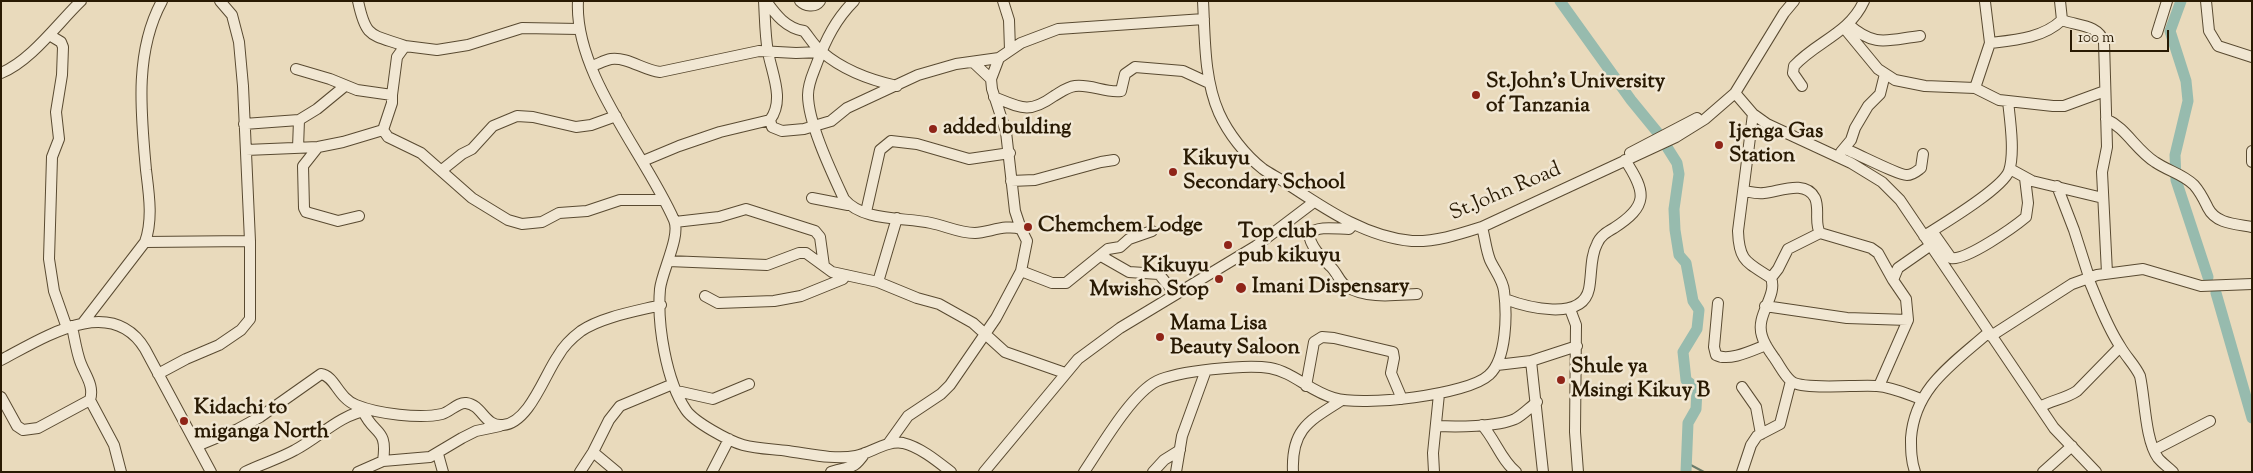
<!DOCTYPE html>
<html>
<head>
<meta charset="utf-8">
<style>
	body { margin:0 }
	#map { position:relative; width:2253px; height:473px; overflow:hidden; background:#e9dabc; font-family:"Sorts Mill Goudy",serif }
	canvas { display:block }
	.frame { position:absolute; inset:0; border:2px solid #291a03; pointer-events:none }
	.scale { position:absolute; left:2070px; top:30px; width:99px; height:22px; box-sizing:border-box; border:2px solid #291a03; border-top:0; padding-left:6px; font-size:15px; line-height:18px; white-space:nowrap; color:#291a03; -webkit-text-stroke:4px #f1e7d3; paint-order:stroke }
</style>
</head>
<body>
<div id="map">
<canvas width="2253" height="473"></canvas>
<div class="frame"></div>
<div class="scale">100 m</div>
</div>
<script>
const ctx = document.querySelector('canvas').getContext('2d');
ctx.lineJoin = 'round';
function strokePath(path, color, width, dash) { ctx.strokeStyle = color; ctx.lineWidth = width; ctx.lineCap = dash ? 'butt' : 'round'; ctx.setLineDash(dash || []); ctx.stroke(path); }
function write(font, color, halo, rows, align = 'center') {
  ctx.font = font + ' "Sorts Mill Goudy",serif'; ctx.lineWidth = 5; ctx.setLineDash([]); ctx.textBaseline = 'middle'; ctx.strokeStyle = halo; ctx.fillStyle = color; for (const [text, x, y, turn = 0] of rows) {
    ctx.save(); ctx.translate(x, y); ctx.rotate((+turn || 0) * Math.PI / 180); ctx.textAlign = isNaN(turn) ? turn : align; if (halo) ctx.strokeText(text, 0, 0); ctx.fillText(text, 0, 0); ctx.restore();
  }
}
strokePath(new Path2D(`
	M1687,463L1704,472`), '#6b7b6a', 2);
strokePath(new Path2D(`
	M1560,1L1631,100L1658,133L1677,163L1679,174L1674,209L1675,230L1679,255L1686,263L1693,301L1699,310L1697,329L1683,352L1686,380L1697,389L1696,409L1688,423L1686,472
	M2181,1L2170,31L2186,81L2188,101L2175,155L2176,180L2208,277
	M2216,293L2252,418`), '#97bbae', 11);
const minor = new Path2D(`
	M358,1C366,39 371,34 405,46
	M578,1C574,74 645,154 674,220C681,236 662,271 660,289C657,324 666,381 686,410C694,422 729,441 743,445C758,449 774,449 788,451C810,454 834,460 856,456C871,453 887,440 903,443C920,447 937,461 951,472
	M766,1C776,15 786,28 804,31C810,38 814,46 822,52C843,70 870,80 897,86
	M800,1C805,6 815,8 820,1
	M854,1C836,19 826,39 817,63C813,74 808,83 808,95C808,123 832,173 844,199C863,222 904,217 931,223C946,226 959,233 975,233C990,232 1006,224 1021,229L1027,241L1021,271L996,318L950,385L941,394L908,416L888,444
	M1003,1L1009,20L1010,50
	M1203,1C1205,38 1204,79 1219,113C1228,133 1245,155 1263,169C1270,174 1279,178 1286,183C1324,208 1365,237 1412,241C1436,242 1460,234 1482,227L1676,137L1705,119L1735,93L1784,13L1794,1
	M2060,1L2062,20C2077,26 2098,24 2104,42L2107,147L2102,172L2107,273
	M2206,1L2209,31L2218,46L2252,57
	M1848,24C1875,48 1887,40 1920,36
	M1845,29L1878,69L1895,80L1925,86L1975,88L1999,100L2053,106H2064L2105,91
	M2157,33L2167,1
	M51,36L61,42L63,47L62,75L56,112L59,139L52,157L49,259L54,291L67,328
	M1990,43C2016,40 2043,38 2062,20
	M974,63L991,79
	M592,66C598,64 605,60 611,59C628,57 643,70 660,72L759,51L796,53L821,52
	M296,69L330,79L357,90L392,95L397,57L405,46L437,50L468,45L522,28L579,29
	M1,73C31,61 58,23 81,1
	M1802,86L1793,73L1794,66C1817,41 1849,34 1864,1
	M1975,88L1990,43L1985,2
	M1735,93L1753,114L1767,124L1851,163L1882,182L1900,200L2054,428L2096,472
	M392,95V103L383,130L388,137L421,153L472,198L508,220L522,224L542,222L559,213L587,211L620,200H664
	M994,97C1021,108 1029,114 1054,96C1061,92 1067,87 1075,86C1091,84 1105,93 1121,91L1125,74L1135,67L1183,71L1209,83
	M1753,114L1738,231C1739,262 1747,262 1771,278C1778,296 1755,315 1762,336C1764,344 1770,352 1775,359C1780,366 1784,375 1791,381C1802,391 1860,384 1877,386C1892,387 1907,394 1921,399
	M2106,119C2126,128 2136,150 2155,162C2168,171 2183,174 2194,185C2201,193 2204,200 2208,208C2216,224 2236,224 2252,227
	M770,120L772,127L782,131L804,129L831,121L847,108L918,75L956,64L999,58
	M244,124L299,120L317,109L345,86
	M318,147L303,166L304,208L306,212L338,221L359,216
	M298,148L299,120
	M1845,149C1856,153 1900,176 1907,175C1913,175 1917,171 1921,168L1923,154
	M246,150L318,147L343,142L383,130
	M2252,151V162
	M1841,152L1851,140L1855,128L1868,106L1880,94L1885,74
	M1630,153L1697,118
	M643,161L679,146L720,132L770,120C785,100 772,74 768,52C765,36 765,17 764,1
	M2010,169L2032,181L2103,198
	M442,170L462,154L472,149L493,126L517,116L533,117L576,127L591,125L616,116
	M1011,181L1035,180L1101,162L1114,160
	M2057,186L2074,230L2089,277
	M1744,191C1750,192 1757,194 1764,193C1779,192 1805,179 1815,198C1820,209 1814,223 1820,233L1871,248L1878,253L1893,280
	M812,198L848,205
	M866,212L880,150L891,141L917,144L969,159L1010,153
	M675,222L719,217L746,209L815,231L820,237L824,266
	M1354,224L1349,229C1337,229 1318,225 1309,234C1310,246 1321,257 1330,266C1337,272 1339,282 1347,287C1367,299 1395,295 1417,294
	M1021,229L1015,211L1006,132L992,89L991,79L999,58L1021,43L1058,29L1204,19
	M1932,231L1951,258C1966,261 2014,227 2026,217L2028,203L2025,178
	M1924,236C1943,224 2002,189 2009,171C2015,153 2010,120 2008,101
	M145,242L250,241
	M1101,256L1129,272L1159,274L1175,294
	M668,261L767,265L799,253H806L832,272L878,282L917,298L939,304L973,323L1005,352L1065,373
	M1021,271L1052,283H1066L1108,249L1120,247L1129,239L1152,231
	M1771,278L1778,269L1788,249L1820,233
	M2088,278C2098,301 2106,325 2120,346C2126,357 2135,365 2140,376C2145,398 2145,440 2158,458C2162,463 2168,467 2173,472
	M878,282L897,218
	M705,296L718,303L774,301L801,296L843,279L845,276
	M1505,299C1526,307 1582,322 1589,289C1592,274 1590,257 1597,244C1600,236 1607,232 1614,228C1648,206 1647,193 1625,160
	M1718,303L1714,347L1716,355C1729,362 1753,350 1766,345
	M1765,306L1847,318L1908,320
	M1570,309L1576,325L1575,432L1578,472
	M82,324L145,242C153,220 149,194 146,170C141,114 134,52 162,1
	M1991,336L2072,284L2097,275L2143,269L2201,286L2252,284
	M1,360C43,338 111,293 145,349L211,472
	M1531,361L1543,472
	M1497,365L1531,361L1577,346
	M158,374L186,359L219,345L241,330L250,319V241L243,86L239,42L232,15L220,1
	M1306,386L1314,342L1322,337L1334,338L1393,352L1394,358L1391,373L1402,399
	M1879,386L1908,320L1906,299L1893,280L1898,268L1931,245
	M1742,387L1756,407L1761,434
	M677,391L713,399L749,384
	M1,397L17,426L23,430L38,428L90,400C95,384 83,373 79,358C76,348 74,337 72,326
	M90,400L114,445L121,472
	M2040,407C2052,400 2065,399 2077,391L2120,347
	M363,411C374,436 388,427 383,461
	M1482,425C1495,439 1501,460 1516,472
	M1436,426C1456,427 1497,427 1515,419C1523,415 1530,407 1537,402
	M197,446L238,429L260,417L321,374C335,376 338,398 356,405C378,414 420,419 442,414C450,412 458,402 466,403C483,405 484,427 503,425C529,423 545,374 558,356C563,347 573,337 581,331C601,317 637,311 661,305
	M2154,450L2210,421
	M593,452L617,472
	M438,454L443,472
	M245,472C261,464 279,459 295,450C320,437 339,415 368,410
	M358,472L383,461L430,457L462,438L476,431L500,426
	M580,472L593,452L609,420L620,406L673,384
	M712,472L729,439
	M831,472C850,465 852,472 865,453
	M984,472L1078,359L1120,328L1256,246L1314,202
	M1084,472C1101,447 1131,394 1157,381C1178,371 1246,364 1270,368C1293,372 1311,392 1334,398C1362,407 1468,395 1489,375C1507,359 1507,313 1504,291C1503,280 1495,271 1490,260C1486,250 1485,238 1482,227
	M1153,472L1164,460L1180,450
	M1176,472L1182,436L1206,370
	M1293,472C1291,429 1309,421 1342,400
	M1434,472L1433,453L1439,394
	M1742,472L1751,445L1757,436L1780,424L1791,381
	M1915,472C1911,460 1911,450 1911,438C1915,387 1953,364 1989,332
	M2043,472L2072,446`);
strokePath(minor, '#594a31', 12);
strokePath(minor, '#f1e7d3', 10);
for (const [x, y, r, color] of [
	[1476,95,5,"#8f2418"],
	[933,129,5,"#8f2418"],
	[1719,145,5,"#8f2418"],
	[1173,172,5,"#8f2418"],
	[1028,227,5,"#8f2418"],
	[1228,245,5,"#8f2418"],
	[1219,279,5,"#8f2418"],
	[1241,288,6,"#8f2418"],
	[1160,337,5,"#8f2418"],
	[1561,380,5,"#8f2418"],
	[184,421,5,"#8f2418"]
]) { const dot = new Path2D(); dot.arc(x, y, r, 0, 2 * Math.PI); ctx.fillStyle = color; ctx.fill(dot); strokePath(dot, '#f1e7d3', 2); }
write('bold 21px', '#291a03', '#f1e7d3', [
	["St.John's University",1486,83],
	["of Tanzania",1486,107],
	["added bulding",943,129],
	["Ijenga Gas",1729,133],
	["Station",1729,157],
	["Kikuyu",1183,160],
	["Secondary School",1183,184],
	["Chemchem Lodge",1038,227],
	["Top club",1238,233],
	["pub kikuyu",1238,257],
	["Kikuyu",1209,267,"right"],
	["Mwisho Stop",1209,291,"right"],
	["Imani Dispensary",1252,288],
	["Mama Lisa",1170,325],
	["Beauty Saloon",1170,349],
	["Shule ya",1571,368],
	["Msingi Kikuy B",1571,392],
	["Kidachi to",194,409],
	["miganga North",194,433]
], 'left');
write('21px', '#291a03', '#f1e7d3', [
	["St.John Road",1506,193,-23]
]);
</script>
</body>
</html>
